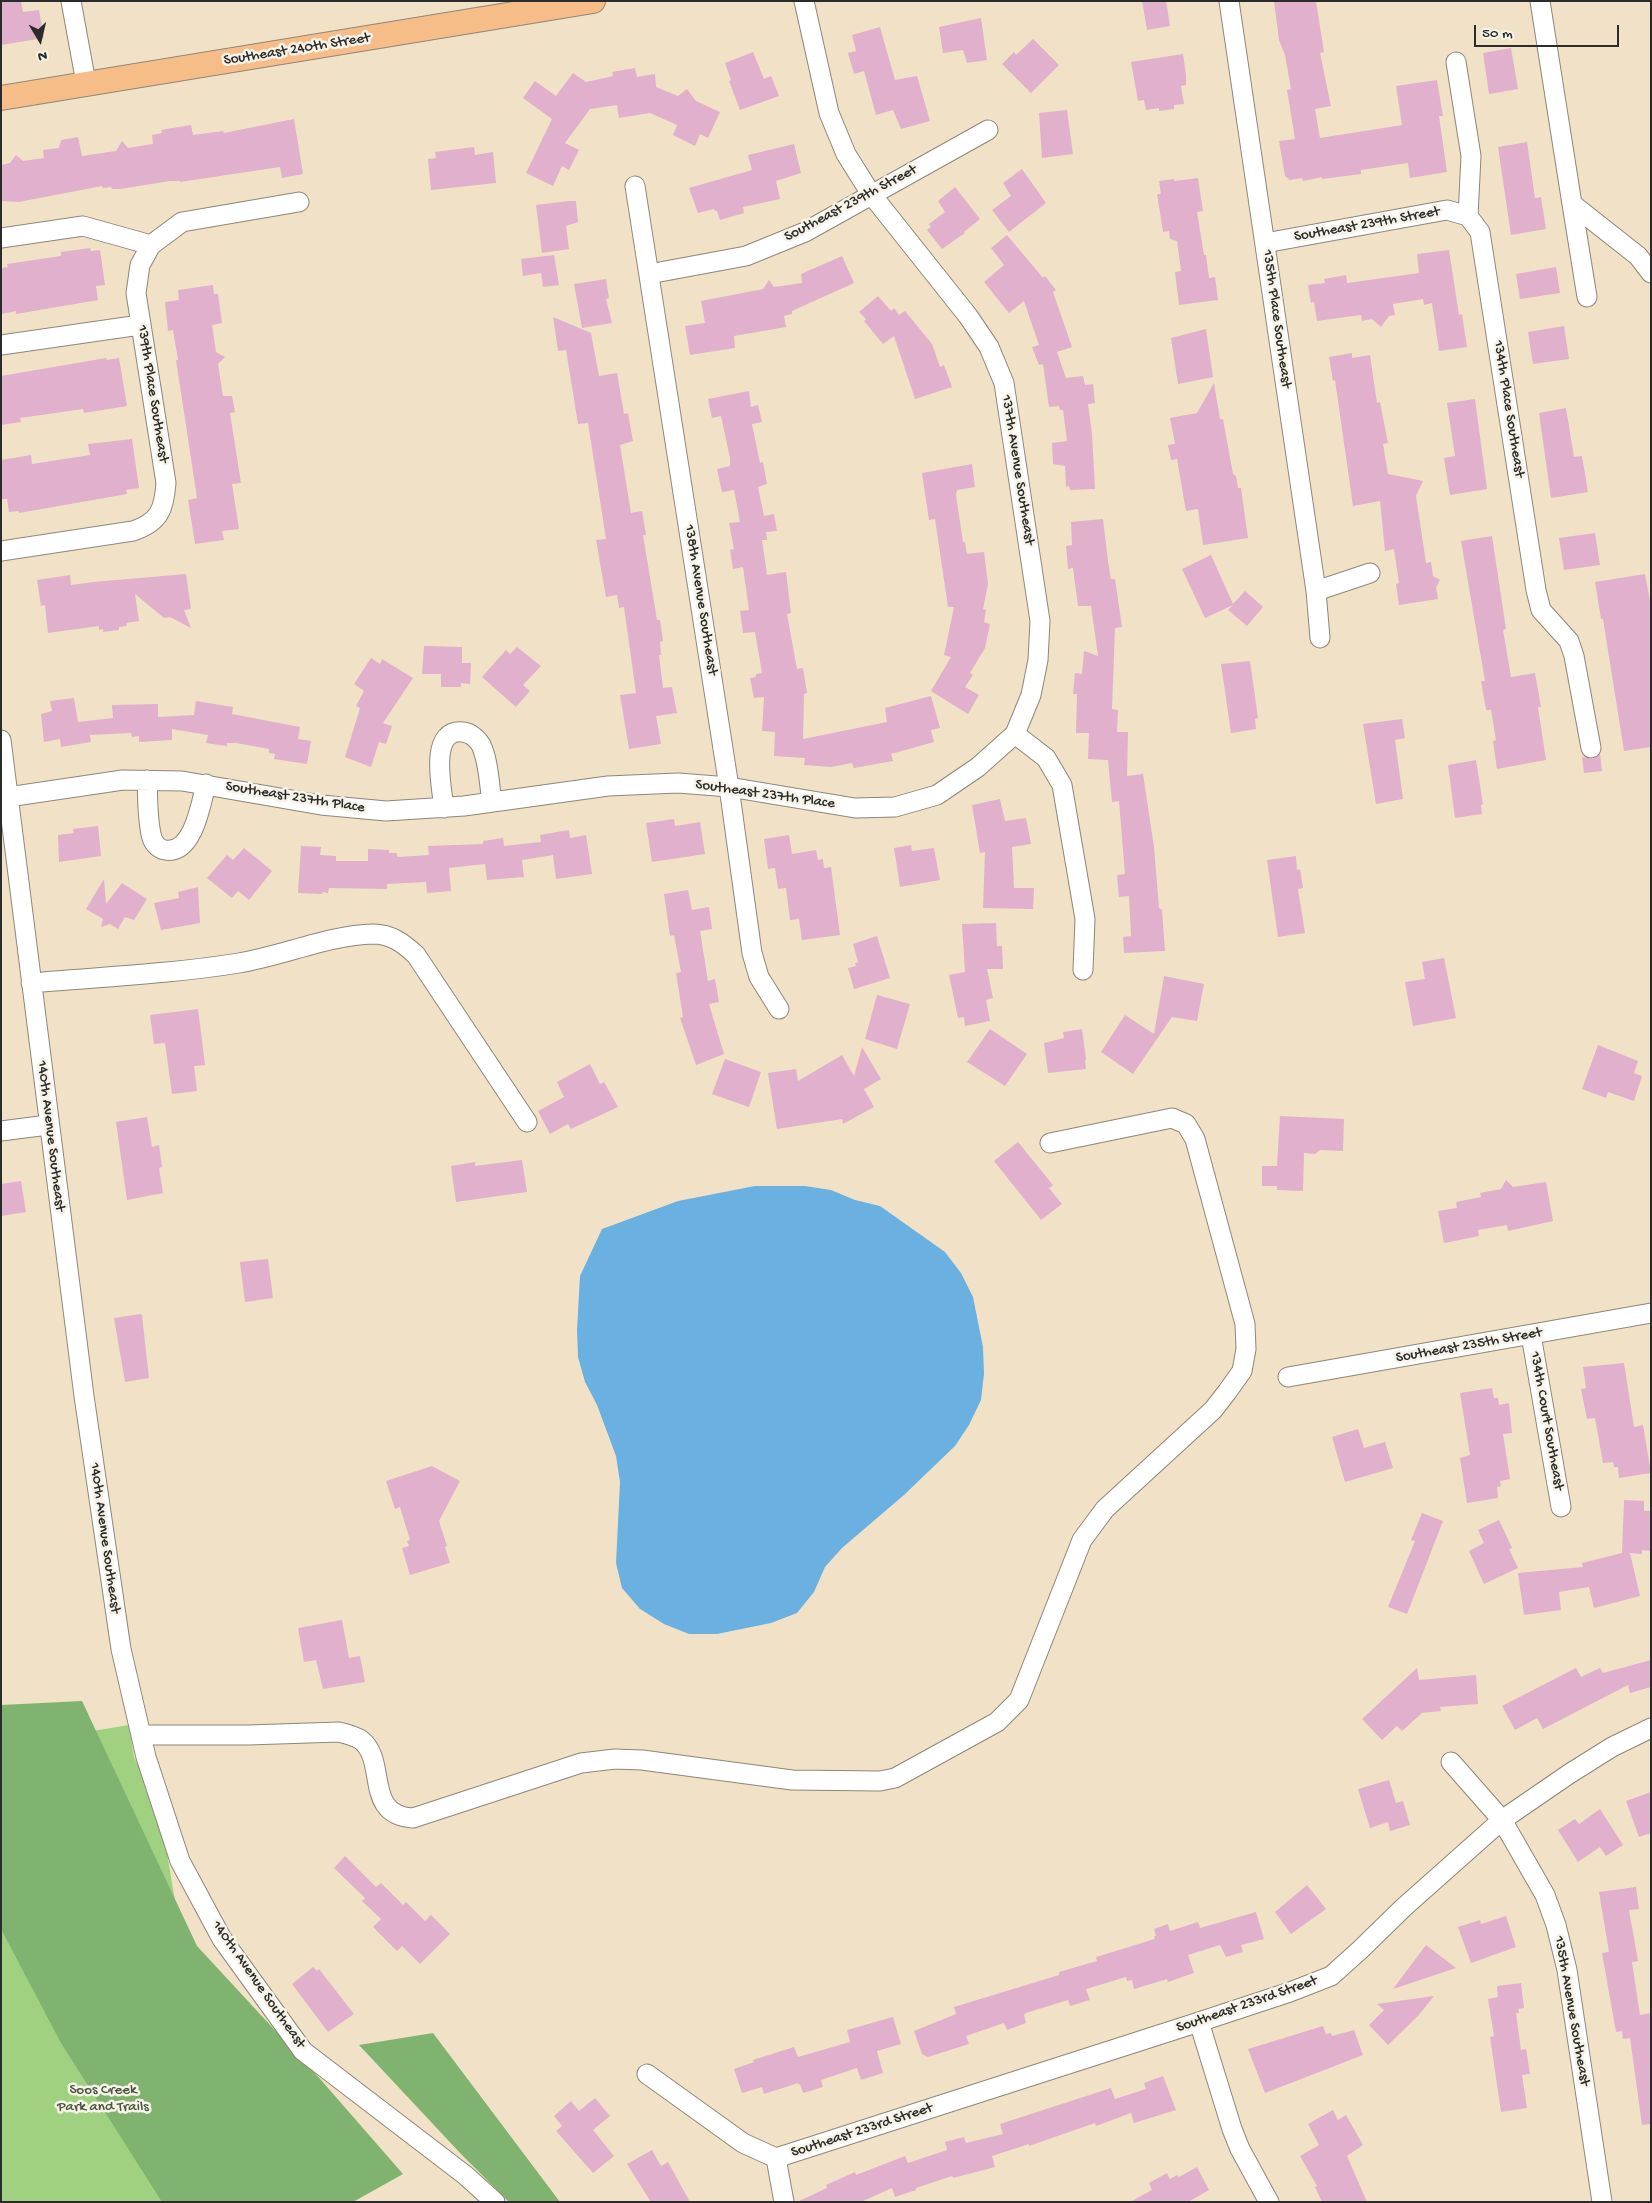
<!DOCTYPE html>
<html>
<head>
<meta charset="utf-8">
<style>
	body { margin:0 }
	#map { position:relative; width:1652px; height:2203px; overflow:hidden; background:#f1e2c7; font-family:"Gochi Hand",sans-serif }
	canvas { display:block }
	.frame { position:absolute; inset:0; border:2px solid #2b2b2b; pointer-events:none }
	.north { position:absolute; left:15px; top:15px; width:50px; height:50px; -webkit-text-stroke:4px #f7f3e8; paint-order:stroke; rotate:171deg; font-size:14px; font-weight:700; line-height:20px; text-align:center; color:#2b2b2b }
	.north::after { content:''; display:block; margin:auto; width:18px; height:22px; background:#2b2b2b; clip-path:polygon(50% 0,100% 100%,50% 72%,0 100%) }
	.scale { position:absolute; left:1474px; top:25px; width:145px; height:22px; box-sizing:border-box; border:2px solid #2b2b2b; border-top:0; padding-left:6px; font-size:15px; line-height:18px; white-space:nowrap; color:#2b2b2b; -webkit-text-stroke:4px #f7f3e8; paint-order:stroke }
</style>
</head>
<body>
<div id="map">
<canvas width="1652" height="2203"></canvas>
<div class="frame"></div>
<div class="north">N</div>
<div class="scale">50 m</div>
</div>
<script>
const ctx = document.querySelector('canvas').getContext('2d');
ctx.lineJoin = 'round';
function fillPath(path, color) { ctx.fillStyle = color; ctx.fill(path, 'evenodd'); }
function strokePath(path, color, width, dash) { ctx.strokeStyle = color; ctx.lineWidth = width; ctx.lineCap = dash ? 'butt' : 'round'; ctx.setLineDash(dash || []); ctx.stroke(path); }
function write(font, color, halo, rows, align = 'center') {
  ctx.font = font + ' "Gochi Hand",sans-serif'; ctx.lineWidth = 5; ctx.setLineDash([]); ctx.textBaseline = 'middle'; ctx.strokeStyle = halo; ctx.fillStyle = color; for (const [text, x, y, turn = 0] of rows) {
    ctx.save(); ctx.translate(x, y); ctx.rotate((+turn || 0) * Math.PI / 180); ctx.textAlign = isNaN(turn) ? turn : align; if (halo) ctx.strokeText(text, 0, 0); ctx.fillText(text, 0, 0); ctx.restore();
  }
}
fillPath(new Path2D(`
	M129,1725L134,1757L160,1811L180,1931L184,2202H1V1746Z`), '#9fd181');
fillPath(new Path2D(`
	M82,1701L197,1946L321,2080L403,2174L353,2202H162L61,2043L1,1929V1705Z
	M433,2033L560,2202H509L461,2154L359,2045Z`), '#7fb36f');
fillPath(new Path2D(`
	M755,1186H805L831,1190L855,1200L880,1206L945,1252L961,1273L973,1297L983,1347L984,1374L981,1400L969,1425L955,1446L904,1495L842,1548L825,1567L814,1592L797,1613L771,1623L717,1634H689L664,1624L640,1609L622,1588L616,1563L620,1482L616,1456L597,1405L585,1382L578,1357L577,1330L580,1276L602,1229L678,1201Z`), '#6ab1e1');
fillPath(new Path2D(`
	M1,1H21L23,12L39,10L44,38L1,45Z
	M1142,1H1166L1170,26L1147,30Z
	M1274,1H1316L1324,52L1320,53L1331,106L1315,109L1320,138L1402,125L1396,86L1437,80L1443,116H1439L1447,172L1410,178L1408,163L1361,170V174L1322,179V177L1303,181L1302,178L1290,180L1285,176L1279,141L1295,139L1287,90L1291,89L1285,55L1279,40Z
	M981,18L987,60L967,63L963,50L943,53L939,27Z
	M880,27L895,80L917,76L930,121L901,129L893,110L876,115L864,71L854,74L848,53L856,51L852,35Z
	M1033,39L1059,65L1031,93L1002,64L1014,52L1016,55Z
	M1511,48L1518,89L1489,94L1483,53Z
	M753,52L764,79L771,76L779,96L740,110L729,81L731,80L725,63Z
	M1183,54L1186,75V85L1181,86L1184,104L1174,105V109L1159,111V108L1146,110L1144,100L1138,101L1131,62Z
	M635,68L637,77L655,74L656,87L678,96L687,89L696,101L720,112L708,138L700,134L695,146L673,135L677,125L650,113L619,118L617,105L590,109L565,143L579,150L569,170L562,166L553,186L526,173L552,119L523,98L535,81L556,96L573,73L586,82L613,76L612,72Z
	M1067,110L1073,154L1042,158L1039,113Z
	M294,119L303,174L282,178L280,167L180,182V181H170L120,189H112L111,187L103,188L102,186L19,202L1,201V165L10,163L16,155L23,161L44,158L43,150L59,148L61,140L78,137L82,156L116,151L122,141L128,148L153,144L152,135L162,133L161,130L191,125L193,135L223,131L224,133Z
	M1527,142L1535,198L1541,197L1546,229L1511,235L1498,147Z
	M794,144L801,173L776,181L780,199L743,207L744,213L720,220L717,211H715L714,209L698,213L689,188L752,170L748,155Z
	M474,147L475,155L493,152L496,183L431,190L428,159L436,158L435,152Z
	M1022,169L1046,203L1009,232L992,210L1011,196L1003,183Z
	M1198,178L1203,211L1197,212L1204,255H1206L1209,278L1215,277L1218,300L1179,305L1175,272L1181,271L1177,241L1170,239L1169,231L1163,232L1157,194H1161L1159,181L1174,179V181Z
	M955,187L980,219L964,232L965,233L942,249L927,230L931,227L929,224L945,212L938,201Z
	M569,201H576L578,222L566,226L569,249L542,253L536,205Z
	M1007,235L1043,278L1045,276L1056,290L1053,292L1072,347L1057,352L1066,378L1083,376L1085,385L1093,384L1095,403L1088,404L1092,434L1095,489L1070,490L1069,486L1066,487L1065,466L1053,464L1052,443L1067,441L1063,410H1060L1059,406L1049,407L1043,364L1039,365L1032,347L1039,345L1024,301L1009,313L984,282L1004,265L991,248Z
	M90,248L91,251L100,250L105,285L96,286L98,300L16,314V311L1,314V268L8,267L7,264L61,256V252Z
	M1449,250L1459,315L1462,314L1467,347L1439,351L1432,303L1424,305L1423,299L1393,304L1395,315L1389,316L1381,327L1372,319L1362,321L1361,315L1317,321L1314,302L1311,303L1308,285L1325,283L1324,279L1346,275L1347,283L1419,273L1417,254Z
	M554,255L559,285L543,287L541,273L523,276L521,259Z
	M842,256L854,283L792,311V314L784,316L786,327L734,336L735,348L690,355L685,326L705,323L701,301L763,289L769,280L774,287L802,283L801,274Z
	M1556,267L1560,293L1520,299L1516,274Z
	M606,279L609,298L606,299L612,323L582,328L574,284Z
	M213,285L214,294H218L222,323L212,325L216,352L225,357L218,364L223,396H232L235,412L230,413L241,483L232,484L239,529L222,531L224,540L195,544L188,500L197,498L176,360H178L173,330L168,331L165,302L179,300L178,290Z
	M878,296L891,311L894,308L899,315L905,311L932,344L940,367L944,365L952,387L915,399L894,336L883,344L864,321L866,319L859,312Z
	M553,317L591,333L599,376L617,373L624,414L628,413L633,441L620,445L631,513L642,511L646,535H643L657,620H660L663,641L660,642L661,655H659L663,688L672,687L677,713L656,716L661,744L629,749L620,695L636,693L624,607L619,608L617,595L606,597L596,540L606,539L588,423L578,424L566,350L558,351Z
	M1564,326L1569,359L1533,364L1528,332Z
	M1206,329L1213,377L1178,384L1171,338Z
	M1352,353V358L1370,355L1377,403L1380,402L1388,443L1383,444L1388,474L1423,481L1416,496L1426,563L1431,562L1433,576L1440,580L1436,587L1438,599L1399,605L1396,584L1399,583L1394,549L1385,551L1380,501L1353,506L1335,380L1333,381L1329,357Z
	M106,358L107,360L119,358L127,406L84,413L83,409L20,418L21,422L1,425V376Z
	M1214,383L1220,419H1223L1233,474L1236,476L1238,488H1241L1248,538L1203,545L1198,509L1186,511L1177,459L1171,460L1168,445L1175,444L1170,418L1197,413Z
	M749,391L751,407L758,405L762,422L752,424L760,463L763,462L767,484L758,487L764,516L774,514L777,531L766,532L767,540H762L767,575L786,572L791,613L787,614L797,669L803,668L807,693L804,694L803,739L887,722L885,708L931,696L940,728L931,730L934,742L891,754L893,761L854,768L852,763L831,767L804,765L805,758L774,756L775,732L762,731L764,697L754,698L750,678L756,677V674L762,673L755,632L743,633L740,611L749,610L743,567L733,569L730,550L734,549L729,523L740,522L734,490L722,492L717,469L730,466V458L721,416L712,418L708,399Z
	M1475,399L1487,489L1450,495L1444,458L1455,456L1447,403Z
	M1566,408L1574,457L1582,456L1588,492L1551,498L1539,413Z
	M132,439L139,488L126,490L127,494L19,513V511L9,512L7,499H1V460L31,455L32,464L90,455L88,444Z
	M972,464L975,487L957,490L956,495L963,542H965L967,554L984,552L988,584L983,609L986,610L984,622L990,624L985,648L970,673L973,675L965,687L979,695L968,714L931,691L951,657L944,655L954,607H948L935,519L929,520L922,473Z
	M1103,519L1108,561L1111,579H1115L1122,627L1115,628L1112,709L1118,710L1117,732H1128L1127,776L1143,774L1154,847L1159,908L1162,910L1165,951L1124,953L1123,937L1131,936L1129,896L1119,897L1117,875L1125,874L1119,801L1112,802L1108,760L1088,759L1089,733H1076L1077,694H1073L1075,673L1082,674L1084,651L1098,656L1091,606H1078L1073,568L1068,569L1066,546L1072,545L1071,522Z
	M1595,533L1600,565L1564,570L1559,538Z
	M1492,536L1506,629L1503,630L1511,677L1535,673L1541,707H1538L1546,760L1497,769L1493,741L1496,740L1491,710H1486L1481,681H1485L1461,541Z
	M1211,555L1233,604L1245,591L1263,607L1247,626L1228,610L1233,605L1205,618L1182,569Z
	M186,574L191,609L184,610L191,628L170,617L164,618L135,594L139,621L126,623L127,626L119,627V630L103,632V629L99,630V626L48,633L45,605L41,606L37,580L70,575L71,585L93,582Z
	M1645,574L1651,606V747L1624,751L1603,619H1601L1595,582Z
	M424,646L462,647V663H471L470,684L461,683V687H441V674H422Z
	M517,647L541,666L523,685L530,691L516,707L482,677L506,650L510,654Z
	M371,658L380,664L382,659L413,678L383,723L392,726L386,744L379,742L371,767L345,757L360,708L356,706L364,691L354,684Z
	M1250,661L1258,718L1255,719L1256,729L1231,733L1221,664Z
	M74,698L78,722L113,718L112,705L158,704V717L194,715L196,701L233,707L232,714L300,727L298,739L311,741L307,764L274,759L275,754L269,753V749L236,743H227V746L206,743L208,735L172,729V740L139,742V736L132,737L131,733L90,735L91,742L61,747L60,739L44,742L41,714L52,711L50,701Z
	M1402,719L1405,738L1395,740L1403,799L1376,804L1363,724Z
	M1600,754L1602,771L1584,773L1582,757L1593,759Z
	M1476,760L1483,804L1481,805L1482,814L1455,818L1448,765Z
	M1000,799L1005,821L1026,818L1031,844L1012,847L1014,888H1034L1033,909L983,908L985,852L980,853L972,805Z
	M674,819L675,826L700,822L705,854L652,862L646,823Z
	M98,826L101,856L59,862L58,835L74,833L73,829Z
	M569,830L570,838L586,835L592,874L556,879L553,855L522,860L524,877L487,880L485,864L449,868L451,891L427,893L426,882L387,884V889L329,888L328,893L323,892L322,894L298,893L301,846L321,847L320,855L336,856V861H368V849L389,850V853H397V857L429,855L428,846L483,844V841L503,838L504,846L541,842L540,835Z
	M789,835L792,854L816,850L818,860L823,859L824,868L831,867L840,935L802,940L799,919L790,920L786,888L778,889L775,868L768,869L764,839Z
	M911,845L912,851L934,848L940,880L900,887L894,848Z
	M244,848L272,871L249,900L238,891L232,898L207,878L227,855L233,860Z
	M1296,856L1297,870L1300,869L1303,888L1298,889L1305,933L1278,937L1267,860Z
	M104,879L106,904L122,883L147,899L134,920L125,917L118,929L110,924L101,927L103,919L86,909Z
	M198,887L200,923L161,930L154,903L179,898L178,892Z
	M688,890L692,910L709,907L712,929L700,931L708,981L715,979L719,1002L709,1004L724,1054L696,1065L680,1018L683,1017L676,973L681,972L674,935L670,936L664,894Z
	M996,923L997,946H1002L1003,969H987L993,998L986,1000L990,1021L965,1026L964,1017L958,1018L949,975L965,972L962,924Z
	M877,936L890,978L854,989L848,968L856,966L855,963L858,962L853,944Z
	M1444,958L1456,1018L1413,1026L1405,982L1425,979L1422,962Z
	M1164,976L1204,984L1197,1021L1172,1017L1133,1074L1101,1052L1125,1015L1154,1034Z
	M877,995L910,1004L897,1049L865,1039Z
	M198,1009L205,1065L194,1066L197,1091L172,1094L165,1043L154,1044L150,1015Z
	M990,1029L1027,1054L1005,1086L967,1062Z
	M1082,1029L1086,1059L1085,1060L1086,1069L1048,1073L1044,1043L1064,1038L1063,1032Z
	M1598,1045L1638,1061L1634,1073L1642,1076L1634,1101L1608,1092L1606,1098L1582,1089Z
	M862,1047L881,1079L864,1089L874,1107L843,1124L842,1119L777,1129L768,1073L796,1069L798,1081L842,1055L854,1076Z
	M725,1059L761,1072L749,1107L712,1094Z
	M590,1064L600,1084L604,1082L618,1107L571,1129L568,1124L550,1134L538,1111L564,1097L557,1082Z
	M1280,1116L1344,1119L1343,1151L1320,1150L1315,1154L1304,1153L1303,1191L1277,1190V1186H1262V1166H1277Z
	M147,1117L152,1147L159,1145L162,1167L159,1168L163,1193L127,1200L116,1122Z
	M1018,1142L1053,1185L1049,1188L1062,1204L1041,1220L994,1161Z
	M522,1160L527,1192L456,1202L451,1166L475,1162V1166Z
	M1506,1180L1513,1187L1546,1182L1553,1221L1508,1231L1507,1225L1478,1230L1479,1236L1444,1243L1438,1211L1457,1208L1456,1202L1481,1197L1480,1193L1501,1189Z
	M21,1181L26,1212L1,1216V1184Z
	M268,1259L273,1298L245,1302L240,1262Z
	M140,1314L142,1315L149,1378L125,1382L114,1318Z
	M1624,1363L1634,1427L1643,1425L1651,1473L1619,1478L1618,1467H1614L1613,1462L1603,1463L1595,1418L1587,1419L1581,1389L1586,1388L1583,1367Z
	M1492,1388L1494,1398H1498L1499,1405L1509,1403L1512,1433L1503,1434L1510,1479L1500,1481L1501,1486L1497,1487L1498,1498L1467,1503L1460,1458L1470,1455L1460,1393Z
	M1358,1429L1364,1448L1385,1442L1393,1468L1345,1482L1332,1437Z
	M432,1466L460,1481L439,1521L447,1546L445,1547L450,1563L410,1575L402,1548L409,1546L407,1541L410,1540L400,1507L395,1509L386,1481Z
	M1624,1500L1644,1501V1511H1651V1551L1642,1550V1554L1630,1553L1640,1596L1594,1608L1589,1587L1559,1592L1561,1610L1524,1615L1518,1573L1583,1567L1582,1563L1622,1553Z
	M1422,1513L1443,1521L1407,1614L1388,1607L1415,1541L1411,1540Z
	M1499,1520L1512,1548L1509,1549L1518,1568L1484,1584L1469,1551L1484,1543L1478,1530Z
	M342,1620L349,1658L360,1656L365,1682L323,1689L316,1660L304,1662L298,1628Z
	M1651,1660V1687L1630,1693L1628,1685L1543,1729L1537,1718L1515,1730L1502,1706L1576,1668L1581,1677L1600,1668L1603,1673Z
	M1417,1668L1419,1680L1476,1675L1478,1704L1440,1707L1441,1711L1422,1713L1402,1731L1397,1726L1382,1740L1362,1719Z
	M1389,1780L1396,1803L1403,1801L1410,1825L1390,1831L1388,1822L1370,1828L1358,1789Z
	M1651,1792V1833L1639,1837L1626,1801Z
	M1600,1809L1623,1845L1606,1856L1600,1847L1578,1862L1558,1830L1575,1819L1579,1824Z
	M345,1856L376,1887L381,1883L403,1905L406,1902L425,1921L431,1915L450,1934L420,1964L402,1946L397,1951L373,1927L381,1919L362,1901L365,1898L334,1868Z
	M1307,1885L1326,1909L1291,1934L1275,1912Z
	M1636,1887L1639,1909L1629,1910L1638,1961L1632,1962L1640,2015L1651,2013V2124L1642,2125L1630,2038L1623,2039L1622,2031L1616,2032L1602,1953L1609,1952L1599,1892Z
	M1256,1912L1264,1939L1241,1945L1243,1952L1226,1957L1220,1945L1188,1955L1194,1973L1168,1982L1167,1979L1134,1989L1132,1980L1127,1981L1126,1977L1086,1989L1090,2000L1070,2006L1068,2000L1026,2013L1024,2015L1026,2023L1007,2030L1004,2023L966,2036L969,2044L928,2057L922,2054L914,2031L956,2014L954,2007L1059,1975V1972L1097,1961L1096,1957L1155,1939L1154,1936H1156L1154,1929L1168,1924L1170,1931L1198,1922L1200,1928Z
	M1506,1916L1516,1947L1471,1963L1458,1927L1480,1920L1481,1924Z
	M1426,1945L1456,1968L1393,1989Z
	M313,1967L317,1971L319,1969L354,2014L328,2032L292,1984Z
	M1521,1983L1524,2008L1518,2009L1519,2013H1516L1521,2050L1526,2049L1530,2074L1522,2075L1527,2108L1501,2112L1490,2037L1494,2036L1488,1999L1498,1997L1497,1986Z
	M1434,1996L1418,2016L1388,2045L1369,2025L1384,2010L1377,2004Z
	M893,2017L901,2044L877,2051L883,2073L861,2080L857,2068L821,2080L823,2087L803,2093L800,2084L798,2085V2083L764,2094L762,2087L742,2093L734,2069L754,2062L753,2060L794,2047L798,2057L850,2042L847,2030Z
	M1323,2026L1326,2034L1331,2033L1332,2036L1354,2030L1363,2055L1265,2093L1248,2049Z
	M1163,2076L1176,2110L1134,2123L1131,2113L1096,2126L1095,2123L1029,2146V2144L992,2156L995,2167L953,2178L952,2176L916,2188V2190L895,2197L892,2188L861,2202H797L827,2188L826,2185L855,2172L856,2175L905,2156L908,2163L947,2150L945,2142L964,2137L966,2143L1003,2134L1000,2124L1111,2088L1115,2099L1146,2089L1144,2083Z
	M595,2098L610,2116L593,2130L614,2156L593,2173L556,2131L562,2126L554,2116L571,2101L579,2111Z
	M1333,2110L1338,2120L1346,2115L1363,2145L1347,2156L1367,2202H1322L1315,2187L1317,2186L1300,2156L1319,2145L1308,2124Z
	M652,2150L661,2166L668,2162L690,2202H651L627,2164Z
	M1197,2167L1209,2190L1188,2202H1130L1152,2190L1149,2183L1167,2173L1170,2179L1177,2175L1179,2177Z`), '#e0b0cd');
const minor = new Path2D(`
	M71,1L86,83
	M1229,1L1316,591L1320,638
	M1540,1L1572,204
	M1456,62L1471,156L1468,216L1480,232L1536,590L1541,610L1569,641L1574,656L1591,748
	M635,186L729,787L752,953L759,977L779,1009
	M1,238L83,226L151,245L182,222L299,202
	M1265,243L1447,210L1468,216
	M649,274L746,256L805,232L988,130
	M1587,297L1572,204L1638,256L1651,273
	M1,345L140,325
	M1,551L133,531C160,522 164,509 166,483L136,293L140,265L151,245
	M1316,591L1370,573
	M1015,734L1046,758L1062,785L1085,919L1083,970
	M1,740L84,1396L121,1649L146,1757L180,1861L222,1939L303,2051L465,2175L495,2202
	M147,780C148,799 147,820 152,838C154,844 159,849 165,850C193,855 201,804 206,784
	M1,798L123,780L182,781L321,805L386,811L464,806L608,786L678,783L729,787L855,808L895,807L937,795L978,767L1015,734L1031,695L1038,660L1040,621L1004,383L989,347L968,316L871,194L846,154L829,113L804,1
	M444,808C442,789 428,728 463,732C470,733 477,738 481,745C489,762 489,784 492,802
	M31,983C100,977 171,974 239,963C282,956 330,935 373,934C391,934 403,943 416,955L527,1122
	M1,1131L48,1125
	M1531,1335L1561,1507
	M1288,1377L1651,1313
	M141,1735H248L339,1732C347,1734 355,1736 361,1740C388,1761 363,1815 413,1818L581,1763L615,1759L642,1760L792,1780L880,1781L895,1778L997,1722L1019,1700L1082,1540L1105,1509L1213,1410L1227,1392L1242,1371L1246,1349L1245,1324L1195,1139L1186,1124L1172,1118L1050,1143
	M1451,1762L1502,1820L1545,1895L1556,1925L1567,1970L1602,2202
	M1199,2022L1232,2129L1240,2149L1269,2202
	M647,2074L743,2143L776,2158
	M776,2158L1199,2022L1290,1992L1331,1976L1360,1950L1403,1908L1502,1820L1569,1774L1612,1747L1651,1728
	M776,2158L784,2202`);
const major = new Path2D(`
	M1,98L593,1`);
strokePath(minor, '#8e8679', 21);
strokePath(major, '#8e8679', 26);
strokePath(minor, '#fff', 19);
strokePath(major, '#f7bd88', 24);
write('15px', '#2b2b2b', '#f7f3e8', [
	["Southeast 240th Street",297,50,-9],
	["Southeast 239th Street",851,204,-28],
	["Southeast 239th Street",1367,225,-10],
	["135th Place Southeast",1276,319,82],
	["139th Place Southeast",152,394,81],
	["134th Place Southeast",1508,409,81],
	["137th Avenue Southeast",1017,470,81],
	["138th Avenue Southeast",700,600,81],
	["Southeast 237th Place",765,795,8],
	["Southeast 237th Place",295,798,9],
	["140th Avenue Southeast",50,1136,83],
	["Southeast 235th Street",1469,1346,-10],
	["134th Court Southeast",1546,1421,80],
	["140th Avenue Southeast",104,1538,82],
	["140th Avenue Southeast",258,1985,55],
	["Southeast 233rd Street",1247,2005,-19],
	["135th Avenue Southeast",1571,2011,80],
	["Southeast 233rd Street",862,2131,-18]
]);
write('15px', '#485440', '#f7f3e8', [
	["Soos Creek",103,2091],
	["Park and Trails",103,2108]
]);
</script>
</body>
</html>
